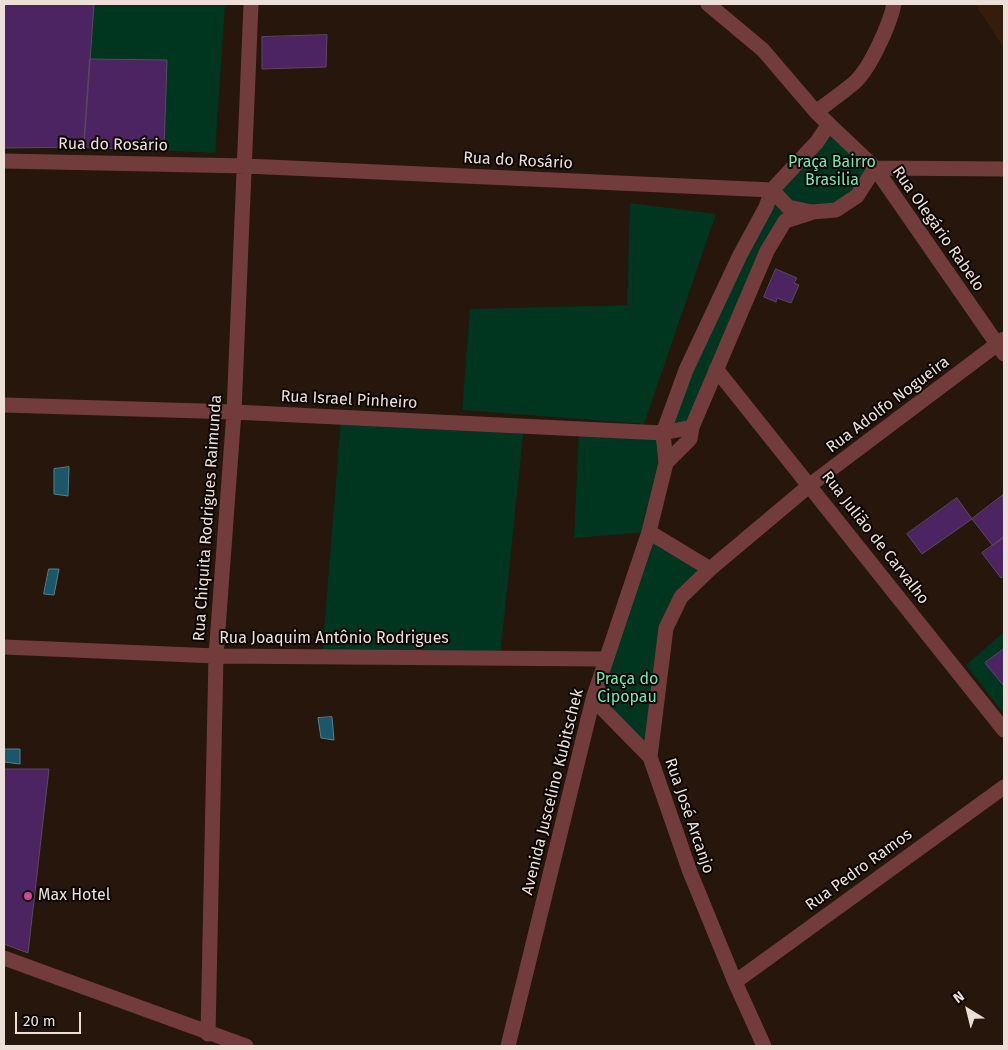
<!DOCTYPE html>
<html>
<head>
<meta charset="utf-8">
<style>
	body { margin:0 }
	#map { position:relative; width:1008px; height:1050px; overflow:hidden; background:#27160b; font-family:"Fira Sans",sans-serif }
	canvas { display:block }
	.frame { position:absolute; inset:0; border:5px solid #ecdfd7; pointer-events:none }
	.north { position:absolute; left:943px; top:985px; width:50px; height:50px; -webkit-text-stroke:4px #0b0402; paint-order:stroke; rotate:324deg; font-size:14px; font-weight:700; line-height:20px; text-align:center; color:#ecdfd7 }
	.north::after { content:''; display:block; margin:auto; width:18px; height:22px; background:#ecdfd7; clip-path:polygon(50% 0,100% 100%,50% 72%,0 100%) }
	.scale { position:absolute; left:15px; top:1012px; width:66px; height:22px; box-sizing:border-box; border:2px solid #ecdfd7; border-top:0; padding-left:6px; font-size:15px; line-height:18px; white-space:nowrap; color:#ecdfd7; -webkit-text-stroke:4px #0b0402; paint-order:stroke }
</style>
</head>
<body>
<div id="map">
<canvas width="1008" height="1050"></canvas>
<div class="frame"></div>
<div class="north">N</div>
<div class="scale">20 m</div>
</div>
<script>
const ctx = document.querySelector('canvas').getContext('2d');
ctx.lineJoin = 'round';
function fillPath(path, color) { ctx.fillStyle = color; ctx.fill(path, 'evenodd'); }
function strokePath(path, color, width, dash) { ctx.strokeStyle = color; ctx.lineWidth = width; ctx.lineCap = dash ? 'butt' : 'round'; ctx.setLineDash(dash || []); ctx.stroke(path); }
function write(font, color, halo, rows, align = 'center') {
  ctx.font = font + ' "Fira Sans",sans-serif'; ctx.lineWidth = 4; ctx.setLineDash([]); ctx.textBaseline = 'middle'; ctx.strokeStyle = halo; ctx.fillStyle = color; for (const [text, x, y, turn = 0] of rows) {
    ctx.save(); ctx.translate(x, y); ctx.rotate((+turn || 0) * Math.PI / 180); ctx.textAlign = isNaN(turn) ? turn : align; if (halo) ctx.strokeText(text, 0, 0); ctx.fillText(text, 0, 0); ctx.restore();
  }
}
fillPath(new Path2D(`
	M975,4H1004V48Z`), '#351d0e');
fillPath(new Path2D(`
	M94,4H225L215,153L84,147Z
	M829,124L875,168L857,196L812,212L772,190Z
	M775,197L803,213L782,220L689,424L669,428L693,364Z
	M630,203L716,214L644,424L462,410L470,309L627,305Z
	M341,418L524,426L500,658L322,657Z
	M579,429L663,433L649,532L710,569L679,602L664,644L650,757L593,699L648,532L574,538Z
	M1004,632V714L966,665Z`), '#003520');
const water = new Path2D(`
	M69,467L68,496L54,494V469Z
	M49,569H59L54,595L44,594Z
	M332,717L334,740L321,738L318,718Z
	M4,749H20V764L4,762Z`);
fillPath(water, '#1a5768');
strokePath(water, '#598089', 1);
const building = new Path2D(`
	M4,4H94L84,147L4,148Z
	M327,35L326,67L262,69V37Z
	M90,59L167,60L164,151L84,147Z
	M776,269L797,278L794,283L799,285L791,303L777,298L776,302L764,297Z
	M1003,495L1004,537L993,546L972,519Z
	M957,498L972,519L922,554L907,534Z
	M1004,537V576L1001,578L982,553Z
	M1004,649V686L985,663Z
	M4,769H49L28,953L4,944Z`);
fillPath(building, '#4c2462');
strokePath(building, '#574b5f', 1);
strokePath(new Path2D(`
	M708,4L763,50L816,112L875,168L1004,354
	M4,161L246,166L772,190L788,207L812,212L836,210L857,196L875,168L1004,169
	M716,369L1004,730
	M4,405L234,412L663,433L692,427
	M666,463L690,439L692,427L767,251L785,221L810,213
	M649,532L710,569L810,485L1004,339
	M710,569L681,597L666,628L650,757L690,872L735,982L764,1046
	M4,647L216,656L605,659
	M593,699L650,757
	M4,958L246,1046
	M735,982L1004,787
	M208,1034L216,656L234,412L251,4
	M508,1046L593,699L649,532L666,463L663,433L686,370L740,255L766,207L772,190L817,142L829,124L816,112C829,102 842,93 854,83C870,69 890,24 894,4`), '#733c3c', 15);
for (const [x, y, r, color] of [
	[28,896,5,"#d1479c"]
]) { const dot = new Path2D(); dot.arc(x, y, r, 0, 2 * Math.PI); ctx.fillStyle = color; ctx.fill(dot); strokePath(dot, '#0b0402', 2); }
write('16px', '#ecdfd7', '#0b0402', [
	["Rua do Rosário",113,145,1],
	["Rua do Rosário",518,161,3],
	["Rua Olegário Rabelo",938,229,55],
	["Rua Israel Pinheiro",349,400,3],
	["Rua Adolfo Nogueira",888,405,-37],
	["Rua Chiquita Rodrigues Raimunda",208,518,-86],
	["Rua Julião de Carvalho",875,538,52],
	["Rua Joaquim Antônio Rodrigues",334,639],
	["Avenida Juscelino Kubitschek",553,792,-76],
	["Rua José Arcanjo",689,816,71],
	["Rua Pedro Ramos",859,870,-36]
]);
write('16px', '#6fecb3', '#0b0402', [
	["Praça Bairro",832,163],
	["Brasilia",832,181],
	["Praça do",627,680],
	["Cipopau",627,698]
]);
write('16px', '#ecdfd7', '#0b0402', [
	["Max Hotel",38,896]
], 'left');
</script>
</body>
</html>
